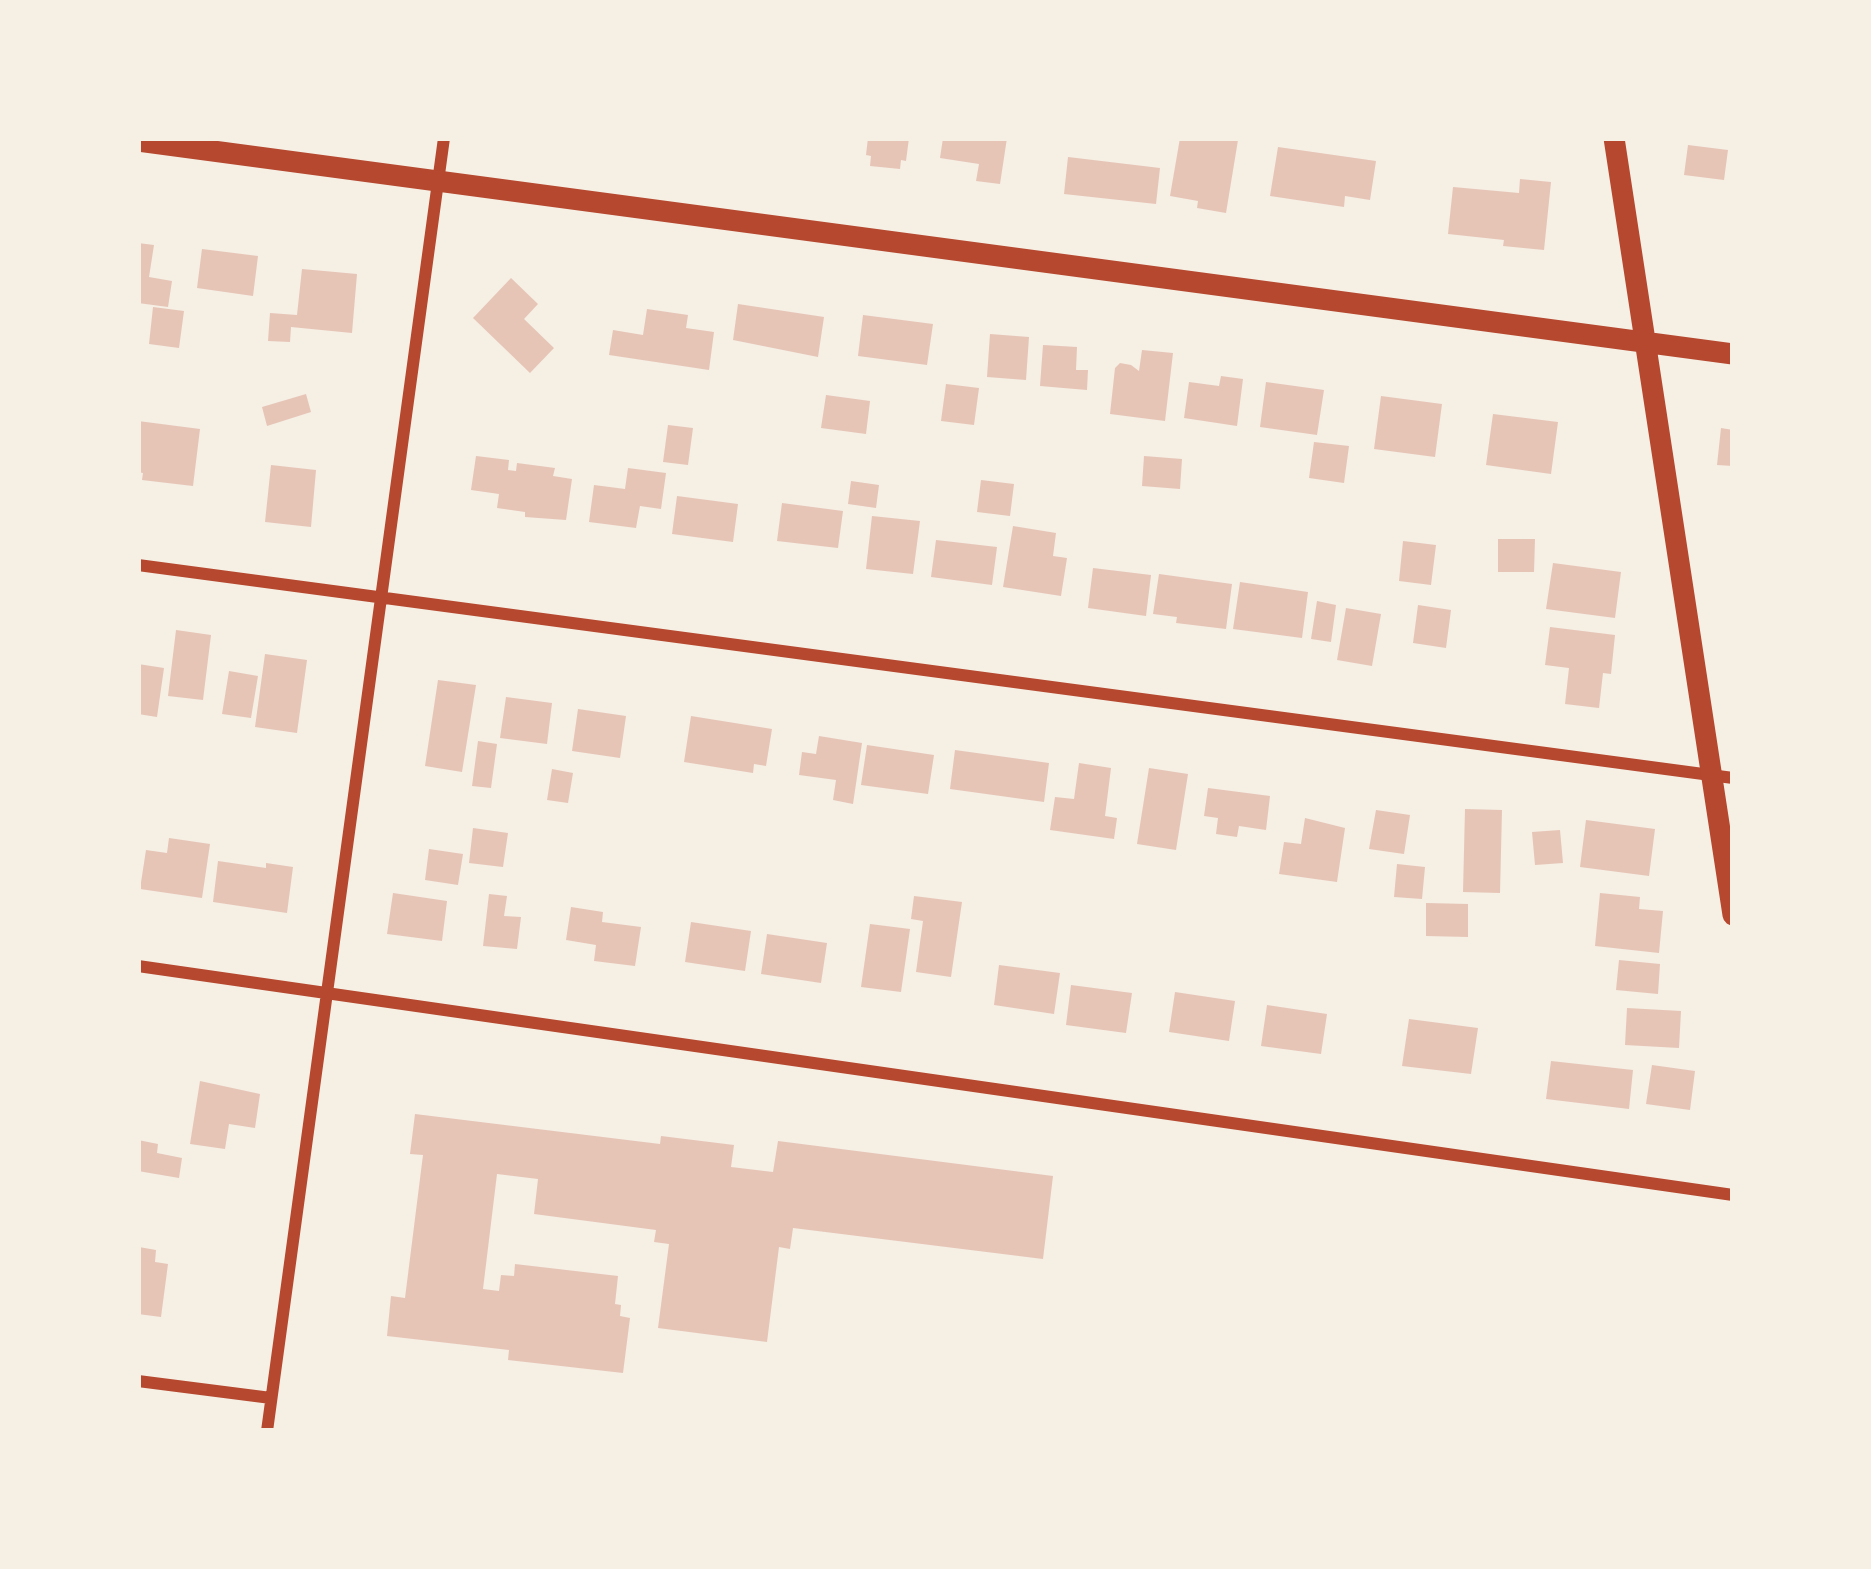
<!DOCTYPE html>
<html>
<head>
<meta charset="utf-8">
<style>
	body { margin:0 }
	#map { position:relative; width:1871px; height:1569px; overflow:hidden; background:#f6efe4; font-family:Commissioner,sans-serif }
	canvas { display:block }
	.frame { position:absolute; inset:0; border:141px solid #f6efe4; pointer-events:none }
</style>
</head>
<body>
<div id="map">
<canvas width="1871" height="1569"></canvas>
<div class="frame"></div>
</div>
<script>
const ctx = document.querySelector('canvas').getContext('2d');
ctx.lineJoin = 'round';
function fillPath(path, color) { ctx.fillStyle = color; ctx.fill(path, 'evenodd'); }
function strokePath(path, color, width, dash) { ctx.strokeStyle = color; ctx.lineWidth = width; ctx.lineCap = dash ? 'butt' : 'round'; ctx.setLineDash(dash || []); ctx.stroke(path); }
fillPath(new Path2D(`
	M868,138H909L906,161L901,160L900,169L870,166L871,156L866,155Z
	M943,138H1007L1000,184L976,181L979,164L940,158Z
	M1180,138L1238,140L1226,213L1197,208L1198,201L1170,196Z
	M1688,145L1728,150L1724,180L1684,175Z
	M1278,147L1376,161L1370,200L1345,196L1344,207L1270,196Z
	M1068,157L1160,168L1156,204L1064,194Z
	M1520,179L1551,182L1544,250L1503,246L1504,240L1448,234L1453,187L1519,193Z
	M138,243L154,245L149,277L172,281L168,307L138,303Z
	M202,249L258,256L253,296L197,288Z
	M302,269L357,274L352,333L291,327L290,342L268,341L270,313L297,315Z
	M511,278L538,304L524,319L554,348L530,373L473,318Z
	M738,304L824,317L818,357L733,340Z
	M153,307L184,311L179,348L149,344Z
	M647,309L688,315L686,328L714,332L709,370L609,355L613,330L643,335Z
	M863,315L933,324L927,365L858,356Z
	M990,334L1029,337L1026,380L987,377Z
	M1043,345L1077,347L1076,370H1088L1087,390L1040,386Z
	M1142,350L1173,353L1165,421L1110,414L1115,368L1120,363L1131,365L1139,371Z
	M1221,376L1243,379L1237,426L1184,418L1189,382L1219,386Z
	M1266,382L1324,390L1317,435L1260,427Z
	M946,384L979,388L974,425L941,421Z
	M306,394L311,412L267,426L262,407Z
	M826,395L870,401L866,434L821,428Z
	M1381,396L1442,404L1435,457L1374,449Z
	M1493,414L1558,422L1551,474L1486,465Z
	M138,421L200,429L193,486L142,480L143,473L138,472Z
	M668,425L693,428L688,465L663,462Z
	M1721,428L1733,430V466L1717,465Z
	M1314,442L1349,446L1344,483L1309,478Z
	M476,456L509,460L508,470L516,471L517,463L555,468L553,476L572,479L566,520L525,517V512L497,508L499,494L471,490Z
	M1144,456L1182,459L1180,489L1142,486Z
	M271,465L316,470L311,527L265,522Z
	M628,468L666,473L661,509L640,506L636,528L589,522L594,485L625,489Z
	M981,480L1014,484L1010,516L977,512Z
	M851,481L879,485L876,508L848,504Z
	M677,496L738,504L733,542L672,534Z
	M782,503L843,511L838,548L777,541Z
	M872,516L920,521L913,574L866,569Z
	M1013,526L1056,533L1053,556L1067,558L1061,596L1003,587Z
	M1498,539H1535L1534,572H1498Z
	M936,540L997,547L992,585L931,577Z
	M1403,541L1436,545L1431,585L1399,581Z
	M1553,563L1621,572L1615,618L1546,609Z
	M1093,568L1151,575L1146,616L1088,608Z
	M1159,574L1232,584L1226,629L1176,623L1177,617L1153,614Z
	M1240,582L1308,592L1302,638L1233,629Z
	M1317,601L1336,605L1331,642L1311,639Z
	M1418,605L1451,610L1446,648L1413,643Z
	M1346,608L1381,614L1372,666L1337,660Z
	M1550,627L1615,635L1611,674L1603,673L1599,708L1565,704L1569,668L1545,665Z
	M176,630L211,635L203,700L168,696Z
	M265,654L307,660L297,733L255,727Z
	M138,664L164,668L157,717L138,714Z
	M229,671L258,676L251,718L222,714Z
	M438,680L476,685L462,772L425,766Z
	M506,697L552,703L547,744L500,738Z
	M578,709L626,716L620,758L572,751Z
	M691,716L772,729L766,766L754,764L753,773L684,762Z
	M819,736L862,743L853,804L833,800L836,780L799,775L802,752L816,754Z
	M478,741L497,744L491,788L472,786Z
	M867,745L934,755L928,794L861,785Z
	M955,750L1049,763L1044,802L950,789Z
	M1079,763L1111,768L1105,816L1117,818L1114,839L1050,830L1055,797L1074,799Z
	M1149,768L1188,774L1176,850L1137,844Z
	M552,769L573,773L568,803L547,800Z
	M1208,788L1270,796L1266,830L1239,826L1237,837L1216,834L1218,818L1204,816Z
	M1465,809L1502,810L1500,893L1463,892Z
	M1376,810L1410,815L1404,854L1369,849Z
	M1305,818L1345,828L1337,882L1279,874L1284,842L1301,844Z
	M1586,820L1655,829L1649,876L1580,867Z
	M473,828L508,833L503,867L469,863Z
	M1560,830L1563,863L1535,865L1532,832Z
	M169,838L210,844L202,898L140,889L146,850L167,853Z
	M429,849L463,854L458,885L425,880Z
	M218,861L266,868V863L293,867L287,913L213,902Z
	M1397,864L1425,867L1422,899L1394,897Z
	M393,893L447,901L442,941L387,934Z
	M1600,893L1640,897L1639,909L1663,911L1659,953L1595,946Z
	M489,894L507,896L504,916L521,917L517,949L483,946Z
	M914,896L962,902L951,977L916,972L923,921L911,919Z
	M1426,903L1468,904V937L1426,936Z
	M571,907L603,912L602,922L641,927L635,966L594,961L596,945L566,940Z
	M691,922L751,931L745,971L685,962Z
	M870,924L910,929L901,992L861,987Z
	M767,934L827,943L821,983L761,974Z
	M1619,960L1660,964L1658,994L1616,990Z
	M999,965L1060,973L1054,1014L994,1005Z
	M1071,985L1132,993L1126,1033L1066,1025Z
	M1175,992L1235,1001L1229,1041L1169,1032Z
	M1267,1005L1327,1014L1321,1054L1261,1046Z
	M1627,1008L1681,1011L1679,1048L1625,1045Z
	M1409,1019L1478,1028L1471,1074L1402,1066Z
	M1551,1061L1633,1070L1629,1109L1546,1099Z
	M1652,1065L1695,1071L1690,1110L1646,1104Z
	M200,1081L260,1094L255,1128L229,1124L225,1149L190,1144Z
	M415,1114L660,1144L661,1136L734,1145L731,1167L773,1172L778,1141L1053,1176L1043,1259L793,1228L790,1249L779,1247L767,1342L658,1328L669,1244L654,1242L656,1230L534,1214L538,1179L497,1174L483,1289L499,1291L501,1275L514,1276L515,1264L618,1276L615,1304L621,1305L620,1316L630,1318L623,1373L508,1360L509,1350L387,1336L391,1296L405,1298L423,1155L410,1154Z
	M138,1140L158,1144L157,1153L182,1158L179,1178L138,1171Z
	M139,1247L156,1250L155,1262L168,1264L161,1317L138,1314Z`), '#e6c5b7');
strokePath(new Path2D(`
	M138,565L1733,778
	M138,966L1733,1195
	M138,1381L271,1398
	M267,1431L444,138`), '#b5482f', 12);
strokePath(new Path2D(`
	M1614,138L1733,915
	M138,141L1733,354`), '#b5482f', 21);
</script>
</body>
</html>
